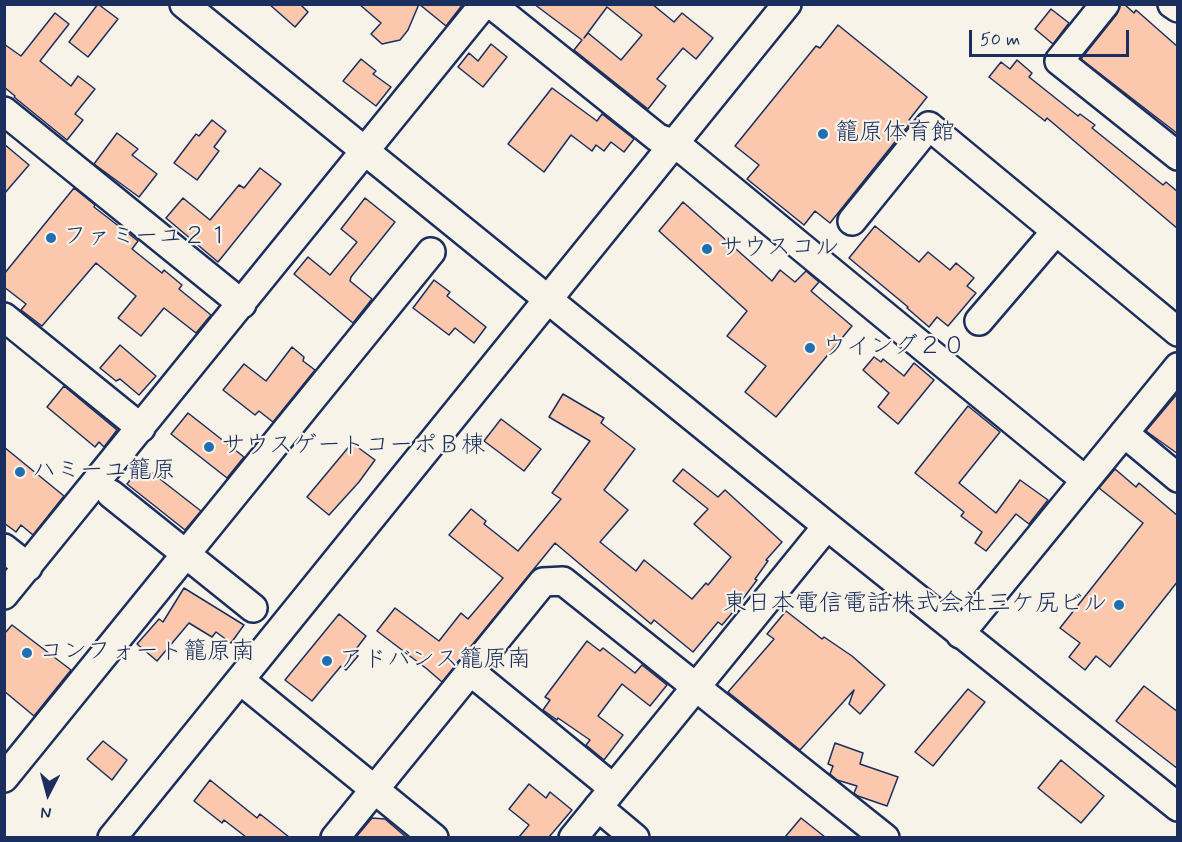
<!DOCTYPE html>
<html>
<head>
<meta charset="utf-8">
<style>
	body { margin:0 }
	#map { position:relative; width:1182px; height:842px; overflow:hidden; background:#f7f3e8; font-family:Mynerve,sans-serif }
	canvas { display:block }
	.frame { position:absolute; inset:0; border:6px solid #1b2f5e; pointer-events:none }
	.north { position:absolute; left:18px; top:764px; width:60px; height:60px; -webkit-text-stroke:4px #f7f3e8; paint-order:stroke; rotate:186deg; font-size:16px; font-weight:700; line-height:24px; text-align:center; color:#1b2f5e }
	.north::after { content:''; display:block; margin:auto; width:21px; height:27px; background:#1b2f5e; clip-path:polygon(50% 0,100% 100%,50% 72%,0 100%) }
	.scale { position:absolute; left:969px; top:30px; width:160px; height:27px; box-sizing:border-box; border:3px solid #1b2f5e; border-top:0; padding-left:8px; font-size:18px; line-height:21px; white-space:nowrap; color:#1b2f5e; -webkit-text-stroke:4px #f7f3e8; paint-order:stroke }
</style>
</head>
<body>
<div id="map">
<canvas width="1182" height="842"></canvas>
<div class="frame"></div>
<div class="north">N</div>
<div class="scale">50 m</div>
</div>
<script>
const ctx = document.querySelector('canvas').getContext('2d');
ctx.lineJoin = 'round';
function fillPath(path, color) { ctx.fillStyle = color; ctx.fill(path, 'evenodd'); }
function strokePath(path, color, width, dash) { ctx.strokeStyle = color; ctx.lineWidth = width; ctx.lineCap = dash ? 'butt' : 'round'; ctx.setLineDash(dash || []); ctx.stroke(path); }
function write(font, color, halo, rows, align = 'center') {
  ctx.font = font + ' Mynerve,"Klee One",sans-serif'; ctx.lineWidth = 4.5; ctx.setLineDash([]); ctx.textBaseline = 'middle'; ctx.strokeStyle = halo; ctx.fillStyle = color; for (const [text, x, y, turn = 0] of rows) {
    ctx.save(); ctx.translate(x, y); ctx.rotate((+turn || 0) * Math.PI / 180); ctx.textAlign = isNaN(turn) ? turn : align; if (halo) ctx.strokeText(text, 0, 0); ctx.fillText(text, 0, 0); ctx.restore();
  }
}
const building = new Path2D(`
	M98,4L118,19L88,57L69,42Z
	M269,4H300L308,12L295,27Z
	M359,4H419L408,30L400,40L382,44L371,34L381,23Z
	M419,4H463L446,26Z
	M534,4H652L674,22L682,13L713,38L696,59L683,48L657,79L666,86L648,109L574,50L582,40ZM607,7L642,35L621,60L588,33L584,38Z
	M1120,4H1124L1134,13L1136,10L1178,47V134L1081,59L1117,14Z
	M1051,9L1069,23L1053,44L1035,29Z
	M55,13L69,24L40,61L71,86L78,76L95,89L75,114L83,120L67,140L14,97L15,96L4,87V44L21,56Z
	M838,25L927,97L909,120L911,122L830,223L815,211L804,225L747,179L759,165L735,146L816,46L820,48Z
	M491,44L507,57L483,87L458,67L469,53L478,61Z
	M361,59L376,71L373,74L391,87L376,106L343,81Z
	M1017,60L1032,73L1029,77L1078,116L1080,114L1095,125L1092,128L1163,185L1166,182L1178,192V229L1047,118L1045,121L989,77L1001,62L1010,69Z
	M552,88L597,121L602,114L634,139L624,152L611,142L604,151L596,145L592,151L571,135L544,172L508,144Z
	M212,120L226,131L214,147L219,151L197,180L174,163L196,134L199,136Z
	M117,133L138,149L132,155L157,174L139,197L94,164Z
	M4,144L29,165L4,194Z
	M260,168L281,184L218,262L166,218L183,198L210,220L239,185L244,188Z
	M74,188L95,205L94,207L138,241L132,249L162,273L164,270L182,285L179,289L211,315L196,333L164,308L141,336L118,318L136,296L96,263L42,326L21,310L26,304L4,287V274Z
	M365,198L395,222L351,277L350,281L372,299L353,323L294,274L308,257L330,275L357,242L341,229Z
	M683,202L772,281L780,270L795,282L806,271L819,282L811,291L852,326L776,417L745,392L766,366L727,336L747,311L659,231Z
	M875,226L919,262L928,252L950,270L956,263L974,278L967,286L976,293L948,326L937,317L929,327L907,308L908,307L849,258Z
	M434,280L450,292L447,296L486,327L474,343L455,328L449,335L413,308Z
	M120,345L156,376L139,395L120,379L116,381L100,368Z
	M292,347L304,357L303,361L315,370L273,422L259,411L255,415L223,390L244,364L266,381Z
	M874,357L881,362L883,359L904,376L914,363L934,380L898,424L878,407L889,393L863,370Z
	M64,386L117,430L104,447L99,442L95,447L47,407Z
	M1178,393V454L1146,431Z
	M563,394L604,418L601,423L635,449L604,490L628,510L600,542L636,571L644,560L692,599L706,583L708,585L731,557L694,524L708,509L673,481L683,469L718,497L725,490L782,542L766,560L768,561L755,579L757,580L733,612L722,625L718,622L693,652L654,620L651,624L555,543L442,682L427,669L377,631L395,608L439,641L461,613L468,619L503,578L449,535L471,509L486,521L484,524L518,551L561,499L552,493L590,441L549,417Z
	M968,406L1000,432L959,483L996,513L1020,480L1048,500L1029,524L1016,514L986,551L975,543L982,532L961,516L964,512L915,473Z
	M188,413L244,457L227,478L171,434Z
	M501,419L541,449L524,471L484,441Z
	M352,443L375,460L359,482L329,515L307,497Z
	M4,447L64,496L33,535L21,525L16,532L4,523Z
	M142,465L201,511L185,530L127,484Z
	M1115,469L1136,487L1139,483L1178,516V581L1110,667L1096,656L1085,670L1069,657L1080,643L1060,628L1143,523L1099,488Z
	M184,588L244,625L231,643L216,632L212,637L189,623L157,661L137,644L159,619L163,622Z
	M786,611L822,639L824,637L852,656L885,685L860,714L849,704L854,690L800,750L728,692L774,639L767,634Z
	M339,614L366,636L353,653L358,656L346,670L341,666L312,701L285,680Z
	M12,625L71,670L34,716L4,691V634Z
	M587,641L600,651L603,648L635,673L642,665L667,685L650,706L622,684L598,716L623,735L604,760L586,745L590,740L558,718L557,720L543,710L550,700L545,697Z
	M1144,686L1178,712V769L1116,721Z
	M968,689L985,702L933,766L915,752Z
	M103,741L127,760L112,780L87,759Z
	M835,743L863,753L860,764L898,777L887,806L858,796L854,793L857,786L837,780L830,774L833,766L828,764Z
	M1061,760L1104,796L1081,823L1038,788Z
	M210,780L257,818L260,814L289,837H246L224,820L222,823L194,801Z
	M529,784L546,798L550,792L572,810L549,837H519L529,825L509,809Z
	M372,818L385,819L406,837H356Z
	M801,818L825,837H785Z`);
fillPath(building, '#fcc8ad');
strokePath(building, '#1b2f5e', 1.5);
const minor = new Path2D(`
	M184,4L827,526L1178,807
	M491,4L658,138L676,144L1085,480
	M1105,4L1059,61L1178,156
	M1172,4L1178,8
	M4,111L242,304
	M852,221L929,126L1178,332
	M4,317L141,428
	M979,321L1056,231
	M1124,433L1178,478
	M111,494L253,608
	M4,548L28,567
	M4,595L484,4
	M960,634L1178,367
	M470,671L613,788
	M240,680L434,838
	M4,778L431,252
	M598,807L635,838
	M112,838L787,4
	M335,838L543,582L563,581L885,838
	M573,838L827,526`);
strokePath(minor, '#1b2f5e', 32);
strokePath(minor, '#f7f3e8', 27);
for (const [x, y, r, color] of [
	[823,134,6,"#1f6fb2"],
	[51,238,6,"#1f6fb2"],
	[707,249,6,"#1f6fb2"],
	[810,348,6,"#1f6fb2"],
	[209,447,6,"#1f6fb2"],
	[20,472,6,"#1f6fb2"],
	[1119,605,6,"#1f6fb2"],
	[27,653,6,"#1f6fb2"],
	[327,661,6,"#1f6fb2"]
]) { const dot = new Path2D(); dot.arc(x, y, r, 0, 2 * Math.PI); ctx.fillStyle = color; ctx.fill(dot); strokePath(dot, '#f7f3e8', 2); }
write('24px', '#1b2f5e', '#f7f3e8', [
	["籠原体育館",835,134],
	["ファミーユ２１",63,238],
	["サウスコル",719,249],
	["ウイング２０",822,348],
	["サウスゲートコーポＢ棟",221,447],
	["ハミーユ籠原",32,472],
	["東日本電信電話株式会社三ケ尻ビル",1107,605,"right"],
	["コンフォート籠原南",39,653],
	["アドバンス籠原南",339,661]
], 'left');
</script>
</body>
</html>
